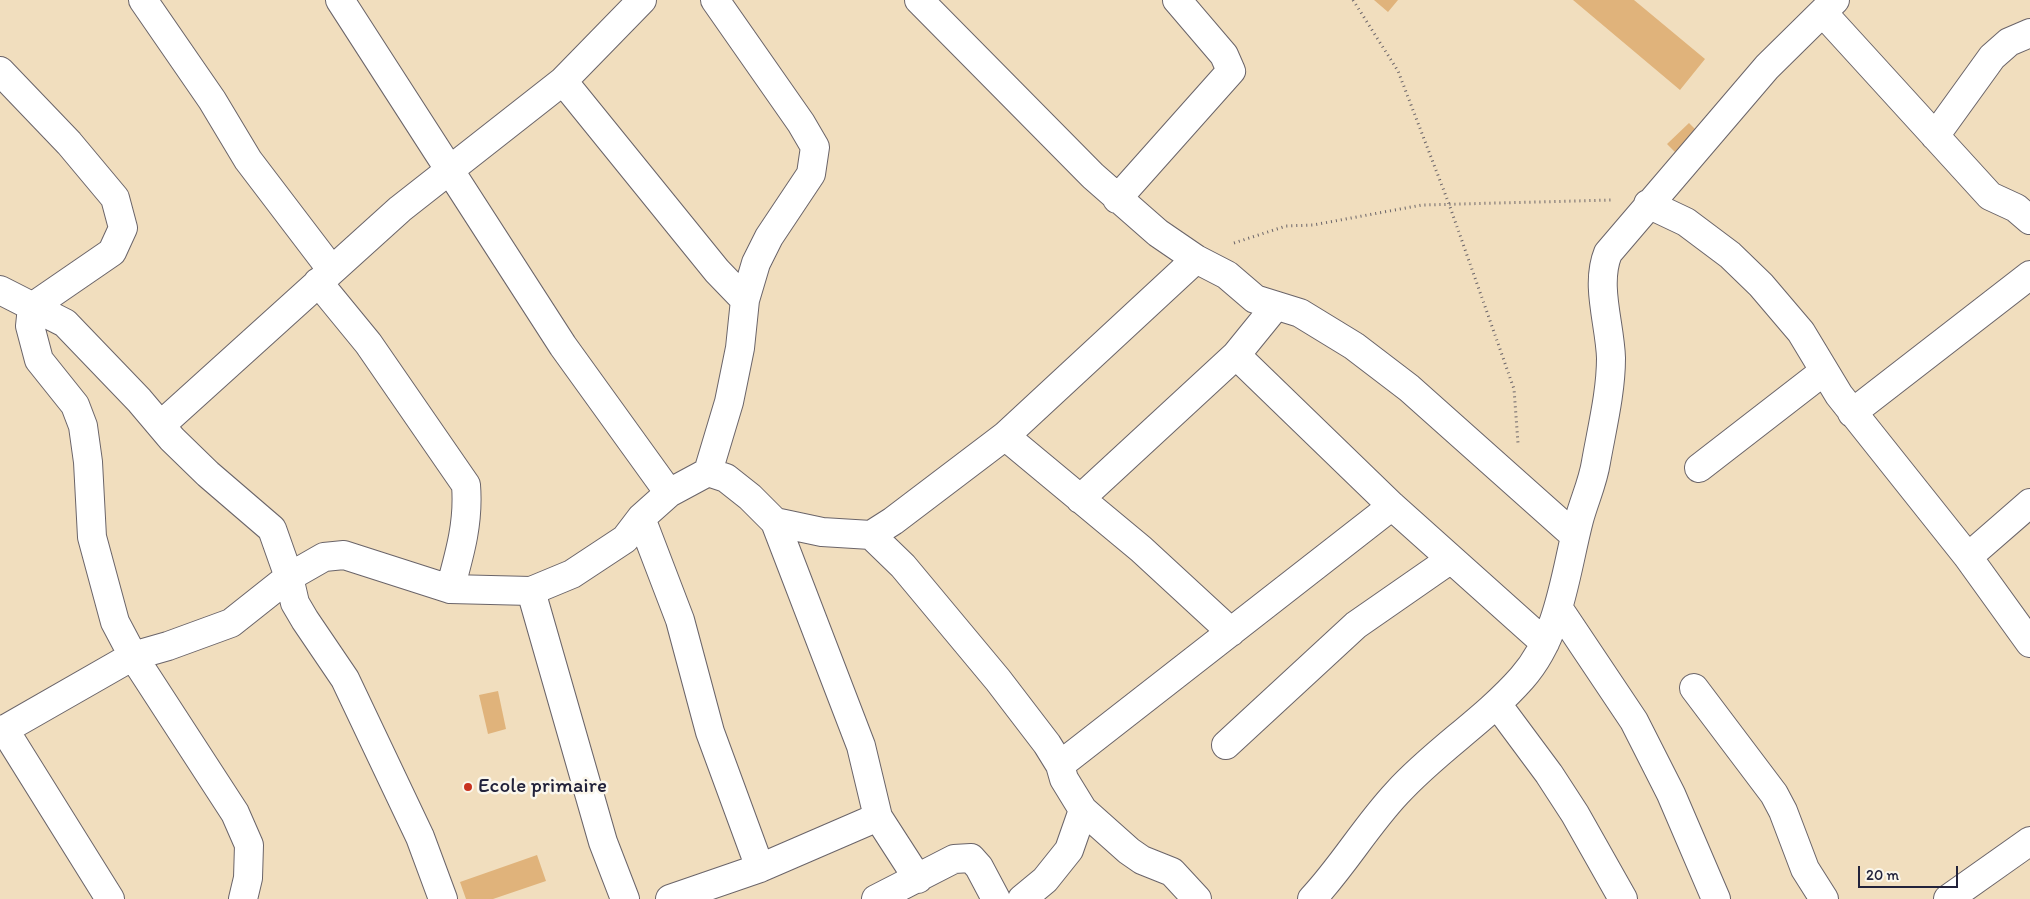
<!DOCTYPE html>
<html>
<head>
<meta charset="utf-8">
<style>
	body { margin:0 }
	#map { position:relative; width:2030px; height:899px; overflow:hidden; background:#f1debe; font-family:Itim,sans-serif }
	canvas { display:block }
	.scale { position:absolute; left:1858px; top:866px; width:100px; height:22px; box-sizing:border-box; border:2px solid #22223b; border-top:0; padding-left:6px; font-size:15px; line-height:18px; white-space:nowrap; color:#22223b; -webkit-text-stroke:4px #fbf7ec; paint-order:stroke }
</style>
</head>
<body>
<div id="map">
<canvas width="2030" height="899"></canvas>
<div class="scale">20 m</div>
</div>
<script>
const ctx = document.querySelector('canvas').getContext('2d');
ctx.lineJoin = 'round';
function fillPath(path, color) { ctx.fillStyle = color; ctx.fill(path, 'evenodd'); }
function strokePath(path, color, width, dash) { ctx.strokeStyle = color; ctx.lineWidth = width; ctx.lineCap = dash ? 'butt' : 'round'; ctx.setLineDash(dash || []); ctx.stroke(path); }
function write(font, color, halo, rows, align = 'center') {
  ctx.font = font + ' Itim,sans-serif'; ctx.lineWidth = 5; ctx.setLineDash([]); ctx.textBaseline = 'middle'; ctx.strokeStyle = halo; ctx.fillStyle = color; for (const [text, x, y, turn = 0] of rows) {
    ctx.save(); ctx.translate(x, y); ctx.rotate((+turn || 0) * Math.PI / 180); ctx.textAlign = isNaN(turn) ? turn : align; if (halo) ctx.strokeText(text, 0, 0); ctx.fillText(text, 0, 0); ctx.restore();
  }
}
fillPath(new Path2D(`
	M1374,0H1398L1388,12Z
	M1573,0H1634L1705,59L1680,90Z
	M1689,123L1702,136L1680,157L1667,144Z
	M498,691L506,729L488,734L479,695Z
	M537,855L546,881L493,899H466L460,882Z`), '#e0b37b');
const street = new Path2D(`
	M143,0L212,100L248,160L331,269
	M340,0L563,346L669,493
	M919,0L1093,176L1158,233L1196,259L1227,275L1255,299L1300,313L1354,346L1409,388L1575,536
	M1824,14L1990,196L2016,208L2030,220
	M0,71L69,143L115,198L123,228L112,252L32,307L30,326L39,360L75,405L83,426L88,462L92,537L115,622L133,656L168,646L231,623L289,577L324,557L344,555L450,589L531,591L572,574L625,539L641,518L669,493L708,472L726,478L750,497L775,522L822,532L871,535L893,521L1005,436L1196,259
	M563,81L717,271L745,300L756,263L769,237L811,174L815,147L801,123L715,0
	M1935,136L1992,57L2009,42L2030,33
	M1117,199L1231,71L1224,55L1177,0
	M1648,204L1686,222L1730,255L1761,285L1801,332L1839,395L1968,557L2030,643
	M318,282L368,343L466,485C469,522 460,553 450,589
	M0,290L65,323L139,400L172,439L208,474L272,529L289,577L295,603L305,620L345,679L420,837L443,899
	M1275,307L1236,355L1392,506L1545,643
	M1852,413L2030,275
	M161,425L400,209L563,81L642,0
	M1005,436L1141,549L1231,632
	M1699,468L1823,372
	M708,472L729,402L740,348L745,300
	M1080,499L1236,355
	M641,518L680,620L710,732L760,868
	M775,522L861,746L878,817
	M871,535L903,566L998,680L1047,744L1060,765L1064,779L1083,810L1129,851L1142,860L1172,872L1197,899
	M1968,557L2030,503
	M531,591L603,842L625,899
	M1559,609L1634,721L1671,794L1716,899
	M1694,688L1774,794L1783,811L1805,869L1824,899
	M1497,704L1549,774L1575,814L1623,899
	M4,729L110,899
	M0,732L133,656L235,813L249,845L248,878L243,899
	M1226,745L1356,625L1451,559
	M1060,765L1392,506
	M670,899L760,868L878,817L918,879
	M876,899L954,859L971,858L979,867L996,899
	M1022,899L1045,880L1069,850L1083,810
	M1312,899C1343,866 1366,826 1397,793C1435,751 1484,721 1522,678C1560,635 1565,574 1579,520C1584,501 1593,482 1596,462C1602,428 1611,392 1611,358C1610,324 1595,285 1608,253L1767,67L1835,0
	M1948,899L2030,841`);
strokePath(street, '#6a6469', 30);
strokePath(new Path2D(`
	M1353,0L1398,71L1449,204L1514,389L1518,443
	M1234,243L1286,226L1313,225L1422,205L1613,200`), '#6a6469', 3, [1, 4]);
strokePath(street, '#fff', 28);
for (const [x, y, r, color] of [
	[468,787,5,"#c8321e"]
]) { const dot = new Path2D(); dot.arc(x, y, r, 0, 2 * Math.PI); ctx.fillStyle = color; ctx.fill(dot); strokePath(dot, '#fbf7ec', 2); }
write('21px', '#22223b', '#fbf7ec', [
	["Ecole primaire",478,787]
], 'left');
</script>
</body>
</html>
